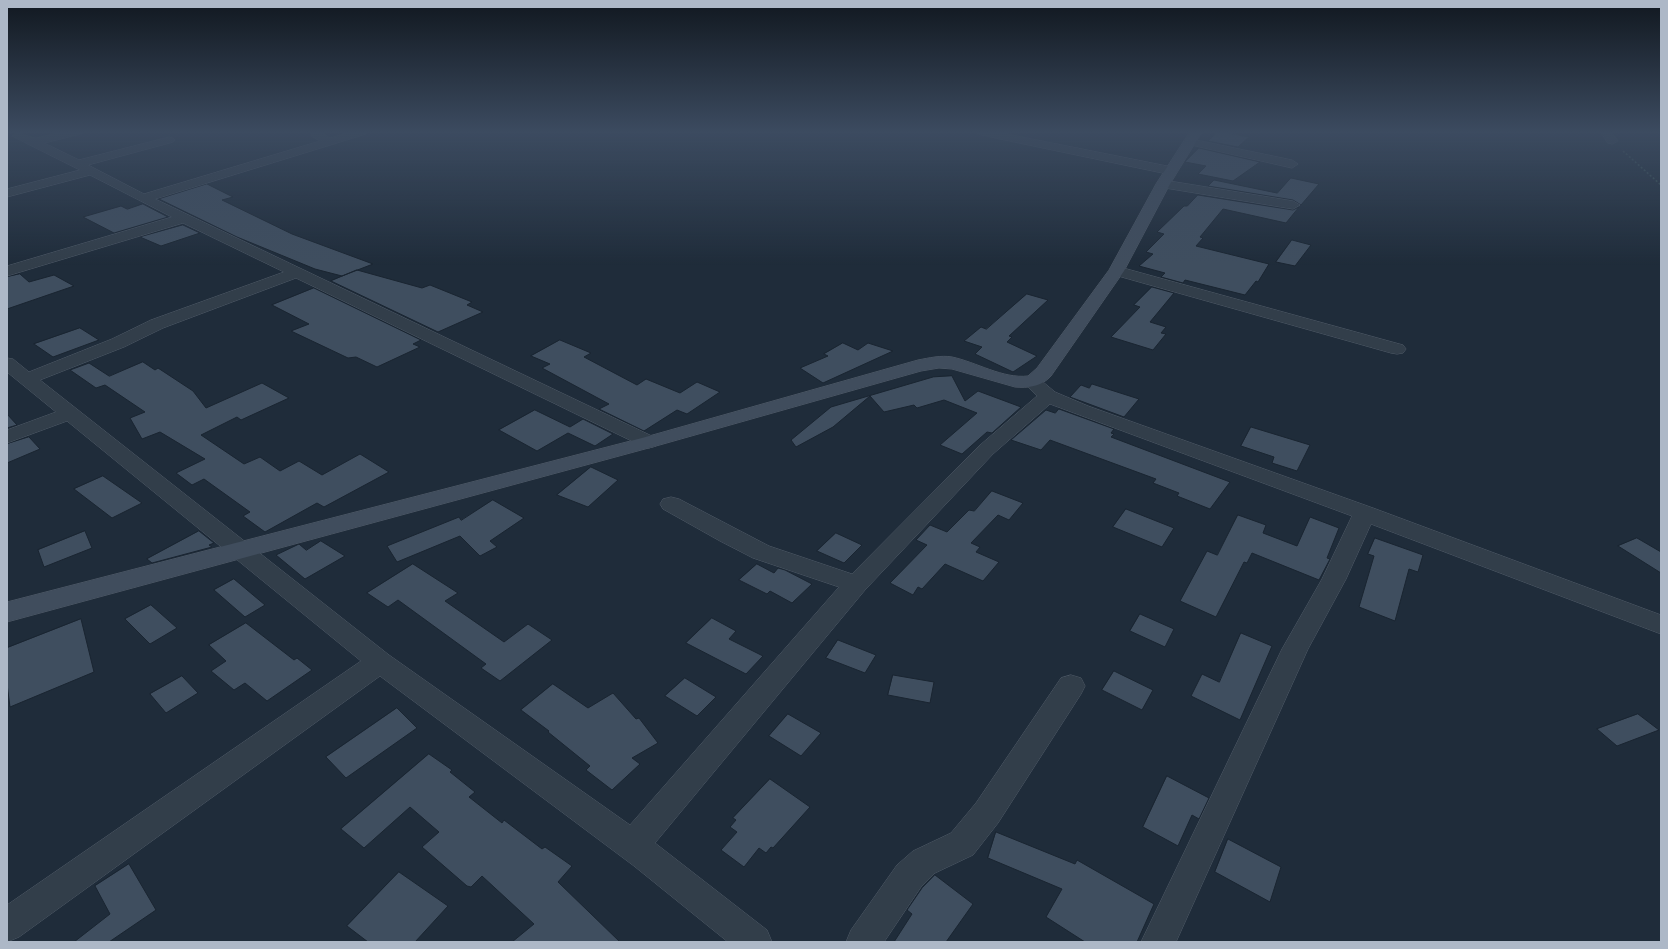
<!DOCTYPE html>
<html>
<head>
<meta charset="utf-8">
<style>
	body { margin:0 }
	#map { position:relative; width:1668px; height:949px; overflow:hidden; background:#1f2c3a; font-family:Figtree,sans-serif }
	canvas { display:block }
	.frame { position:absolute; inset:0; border:8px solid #adb8c7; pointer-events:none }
</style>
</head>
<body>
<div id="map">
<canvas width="1668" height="949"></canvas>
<div class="frame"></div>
</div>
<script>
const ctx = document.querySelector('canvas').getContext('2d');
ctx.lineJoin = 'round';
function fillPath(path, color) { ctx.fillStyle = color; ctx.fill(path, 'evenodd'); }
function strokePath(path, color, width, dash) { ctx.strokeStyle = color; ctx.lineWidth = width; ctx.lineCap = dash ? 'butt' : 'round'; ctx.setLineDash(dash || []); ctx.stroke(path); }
const building = new Path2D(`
	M1218,132H1222L1249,137L1238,147L1208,141Z
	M1199,148L1260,162L1233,181L1198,174L1206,166L1185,162Z
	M1291,178L1319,184L1301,205L1293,200L1208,186L1214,180L1277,193Z
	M207,184L233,197L222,200L292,234L373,264L342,276L315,269L237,237L159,199Z
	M1198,195L1293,210L1299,207L1286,223L1223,209L1200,237L1203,238L1196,246L1269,264L1258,282L1256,281L1245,295L1185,280L1183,283L1161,277L1165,273L1139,266L1153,254L1146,252L1164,234L1157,232L1184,206H1187Z
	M143,204L168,217L114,233L83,217L121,206L127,209Z
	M183,225L200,233L161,246L140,237Z
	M1292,240L1311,245L1295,266L1276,262Z
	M357,270L422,288L430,285L472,302L467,305L483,312L438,332L331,281Z
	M20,274L29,282L54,275L74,286L7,309V277Z
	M1152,287L1174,293L1150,322L1166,327L1161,333L1166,334L1153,350L1111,337L1140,307L1134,305Z
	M314,288L421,340L413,344L420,347L377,367L356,357L348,358L291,331L309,324L272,305Z
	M1027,294L1048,300L1009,336L1012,337L1007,342L1037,356L1013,372L975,354L982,347L964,341L981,327L986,329Z
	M80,328L99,340L53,357L34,344Z
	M560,340L591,353L584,357L637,385L646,379L680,393L697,382L720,392L687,414L677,410L644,431L599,409L609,404L542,368L550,364L531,356Z
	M843,343L858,350L868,343L893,351L823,383L800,368L828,356L824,354Z
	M143,362L155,370L158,368L193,391L206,408L262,383L289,398L241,420L237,417L201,435L244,464L260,457L280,471L299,461L322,475L360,454L389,472L324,507L317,503L265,532L243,516L250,512L204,479L192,485L176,473L205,459L160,432L142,439L130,418L145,412L105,385L96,388L70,370L89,363L109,376Z
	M952,376L965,401L978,391L1021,407L992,433L987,432L962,454L940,445L977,413L944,400L917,408L914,405L884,412L870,396L833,427L796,447L791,440L831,407L933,377Z
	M1092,384L1139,399L1124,417L1070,397L1081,385L1089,388Z
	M1059,409L1114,429L1111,433L1114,434L1111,437L1230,482L1210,509L1177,496L1179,493L1153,483L1156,479L1050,440L1041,450L1011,440L1046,410L1055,413Z
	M535,410L570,427L583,419L613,434L595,446L568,433L537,451L499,430Z
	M7,414L17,425L7,428Z
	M1251,427L1310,445L1297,471L1272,463L1274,457L1241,446Z
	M29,437L40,449L7,463V444Z
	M591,467L618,480L588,507L557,495Z
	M103,476L142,503L112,518L74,489Z
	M992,491L1023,503L1009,520L998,515L971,543L980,547L976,552L999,562L983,581L945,564L922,589L918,587L913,595L890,583L927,545L916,540L930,525L947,532L969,510L974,511Z
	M493,500L524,518L490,541L497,547L480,556L460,536L397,562L387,546L459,517L461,520Z
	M1126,509L1174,528L1162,547L1113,527Z
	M1238,515L1266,525L1263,533L1297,546L1310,517L1339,528L1327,558L1330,559L1319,580L1252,553L1247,563L1244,562L1216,617L1180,601L1207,551L1217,555Z
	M85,531L92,548L44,567L38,550Z
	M199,531L214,543L209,545L212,547L152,563L147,559Z
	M836,533L862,545L844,563L817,551Z
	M1375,538L1423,555L1418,572L1409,569L1395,621L1359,607L1374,556L1368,554Z
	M1637,538L1661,552V573L1618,546Z
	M321,541L345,556L305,579L276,555L299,544L306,550Z
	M413,564L458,593L445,601L504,642L528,624L552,640L500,681L481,668L486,664L398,600L388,607L367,593Z
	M757,564L774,573L778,568L785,570L812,584L792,603L770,591L767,594L739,580Z
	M234,579L265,605L245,617L214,590Z
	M151,605L177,628L150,644L125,619Z
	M1140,614L1174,629L1165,647L1130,631Z
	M712,618L736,631L729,639L763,656L746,674L686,643Z
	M81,619L94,672L10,707L7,684V648Z
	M246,623L294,660L297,658L312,670L267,701L245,683L234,690L211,671L226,661L209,645Z
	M1241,633L1272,646L1240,720L1191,696L1202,674L1219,682Z
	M838,640L876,655L865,673L826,658Z
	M1114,671L1153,690L1142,710L1102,690Z
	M893,675L934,682L930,703L888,695Z
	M182,676L198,693L166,713L150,694Z
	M685,678L716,697L697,716L665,696Z
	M553,684L588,708L613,693L636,719L639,718L658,743L632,758L640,764L612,790L586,770L590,766L548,732L549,731L521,710Z
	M397,708L417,728L346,778L326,757Z
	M788,714L821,733L801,756L769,736Z
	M1638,714L1659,730L1617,746L1597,729Z
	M429,754L452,770L450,772L475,792L469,797L502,823L504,820L542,849L545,847L572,866L558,882L620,942H512L534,924L482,876L471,887L467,886L422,847L439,832L410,807L364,848L341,829Z
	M1167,776L1209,798L1199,819L1192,815L1178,846L1143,827Z
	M770,779L810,807L773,848L771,847L766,853L759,848L744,867L721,850L737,832L730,827L736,820L733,818Z
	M996,832L1075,864L1077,860L1154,904L1137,942H1085L1046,917L1062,889L988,858Z
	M1228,839L1281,867L1270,902L1215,872Z
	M129,864L156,910L109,942H74L110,914L95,886Z
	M399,872L448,906L415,942H368L347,926Z
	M935,875L973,904L946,942H894L912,914L907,910L922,888Z`);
fillPath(building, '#3f4e5f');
strokePath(building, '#1a2531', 1);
const street = new Path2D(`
	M63,132H82L81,134L44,143L79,160L169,137L173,138L175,140L173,142L88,165L144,194L320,141L311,136V132H321L330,138L351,132H367L366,134L155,199L656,438L659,442L656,446L649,448L642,446L296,278L163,328L124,347L40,380L389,655L630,825L839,587L753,558L720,541L663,509L660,504L663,499L671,497L679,499L769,546L852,574L979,446L1037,396L1022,381L1025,377L1031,376L1037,377L1055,392L1088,406L1373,508L1661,615V634L1371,524L1346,579L1308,649L1176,942H1141L1282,649L1322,579L1352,516L1050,404L993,454L865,590L655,843L767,930L772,942H728L634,866L380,676L19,937L7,942V905L361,661L67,421L7,443V430L56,412L7,372V358L13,359L29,372L112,339L151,320L284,272L183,223L7,276V266L172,217L90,175L7,197V189L80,170L12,136L18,133L35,138Z
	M976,132H997L1172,167L1178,171L1172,175L981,135Z
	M1601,132H1611L1618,141L1612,144L1608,143Z
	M1191,139L1292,160L1298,164L1292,168L1187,144L1185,142L1187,140Z
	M1163,180L1293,201L1300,205L1293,209L1159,187L1157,184Z
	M1116,266L1403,345L1406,349L1403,353L1397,354L1391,353L1111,274L1108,271L1111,268Z
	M1071,675L1081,678L1085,686L1081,694L998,823L973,855L935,873L921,887L884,942H846L851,930L897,865L913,851L951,833L976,803L1061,678Z`);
const secondary = new Path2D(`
	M1190,132H1202L1170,184L1124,271L1051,376C1041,387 1028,388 1015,387L952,369L939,368L921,371L656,446L7,622V602L642,438L918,360C929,358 941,355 952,357C976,362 1003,379 1028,376L1037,368L1109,270L1156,184Z`);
strokePath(street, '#505b68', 1);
strokePath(secondary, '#505b68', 1);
strokePath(new Path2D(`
	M1623,151L1661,185`), '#3b5555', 1.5, [2, 2]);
fillPath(street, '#323e4a');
fillPath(secondary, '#404d5d');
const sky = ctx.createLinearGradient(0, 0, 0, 265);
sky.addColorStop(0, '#111820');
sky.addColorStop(0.5, '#3c4b60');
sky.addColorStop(1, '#3c4b6000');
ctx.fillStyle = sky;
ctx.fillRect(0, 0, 1668, 265);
</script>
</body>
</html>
